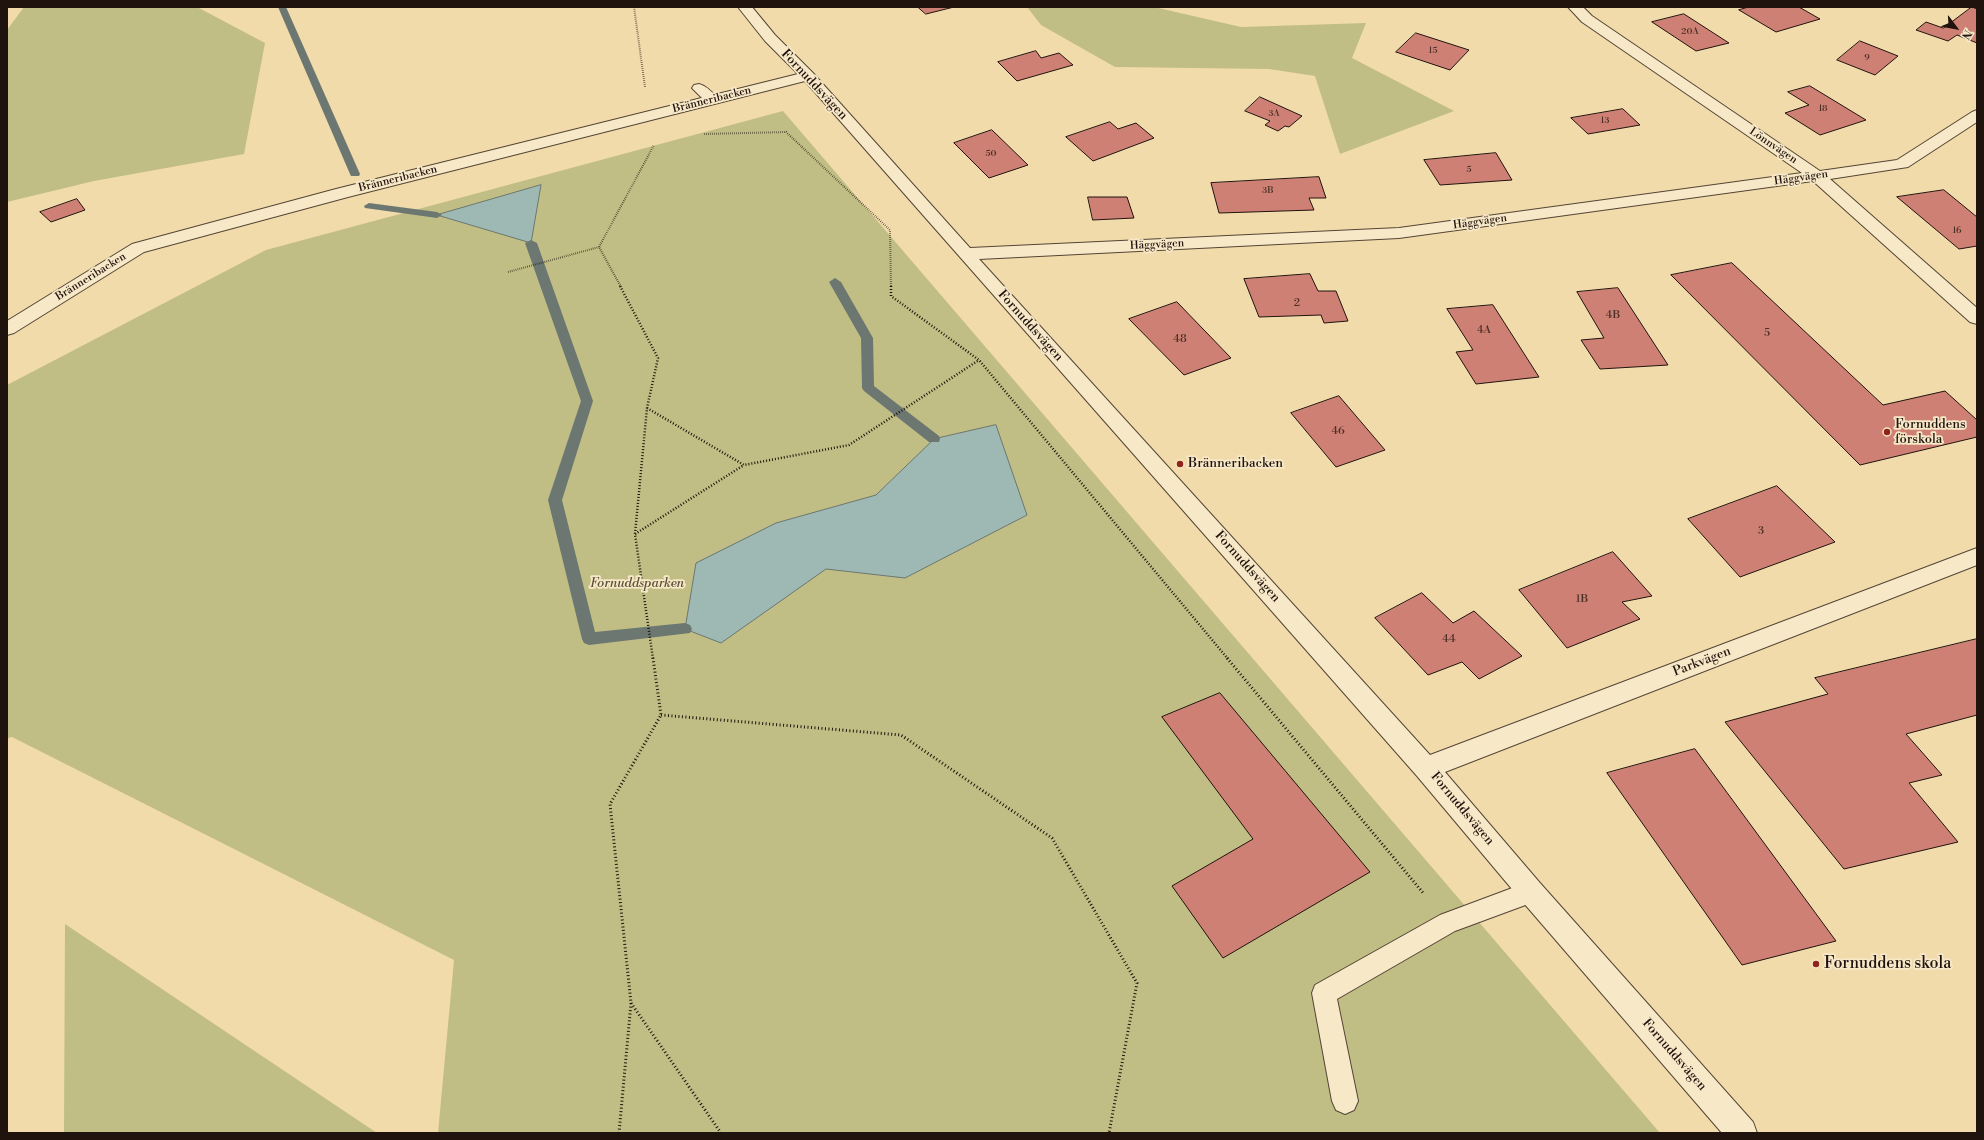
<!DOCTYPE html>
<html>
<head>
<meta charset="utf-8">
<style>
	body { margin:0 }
	#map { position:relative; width:1984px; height:1140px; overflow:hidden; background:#f2dbab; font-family:"Libre Bodoni",serif }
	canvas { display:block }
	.frame { position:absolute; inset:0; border:8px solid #20130e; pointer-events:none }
	.north { position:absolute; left:1936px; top:8px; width:40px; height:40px; -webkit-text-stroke:3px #f7e8c8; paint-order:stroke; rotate:122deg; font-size:11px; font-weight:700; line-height:16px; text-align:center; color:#20130e }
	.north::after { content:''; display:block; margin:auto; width:14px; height:18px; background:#20130e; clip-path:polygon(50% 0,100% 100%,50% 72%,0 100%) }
</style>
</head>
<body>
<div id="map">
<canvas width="1984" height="1140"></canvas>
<div class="frame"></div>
<div class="north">N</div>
</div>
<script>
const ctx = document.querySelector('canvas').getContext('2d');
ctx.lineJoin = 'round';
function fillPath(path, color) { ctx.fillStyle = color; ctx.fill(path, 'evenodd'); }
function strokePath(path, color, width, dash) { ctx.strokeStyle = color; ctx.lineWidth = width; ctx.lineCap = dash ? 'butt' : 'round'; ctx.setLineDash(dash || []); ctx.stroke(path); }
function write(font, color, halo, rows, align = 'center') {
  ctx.font = font + ' "Libre Bodoni",serif'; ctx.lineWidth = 3.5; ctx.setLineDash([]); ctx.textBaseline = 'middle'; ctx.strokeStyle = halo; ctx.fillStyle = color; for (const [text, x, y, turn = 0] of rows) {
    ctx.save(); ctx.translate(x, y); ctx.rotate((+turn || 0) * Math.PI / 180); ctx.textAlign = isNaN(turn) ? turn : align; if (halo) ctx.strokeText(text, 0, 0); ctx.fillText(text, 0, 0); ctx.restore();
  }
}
fillPath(new Path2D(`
	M24,7H197L265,43L244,154L94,181L7,202V30Z
	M1027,7H1154L1241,27L1366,23L1352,58L1454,111L1340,154L1315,76L1269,69L1115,67L1041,25Z
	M783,111L1660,1133H438L454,960L12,737L7,738V385L266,250Z
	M65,924L377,1133H64Z`), '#c0be84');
const water = new Path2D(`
	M541,185L531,243L437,215Z
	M996,425L1027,515L905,578L826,569L721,643L685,629L696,563L776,523L876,495L934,439Z`);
fillPath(water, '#9eb9b3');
strokePath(water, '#6c7771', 1);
fillPath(new Path2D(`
	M278,7H286L360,174L359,176H351L350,174Z
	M369,203L437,212L442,215L437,218L365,208L364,206Z
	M531,240L537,243L593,401L562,500L595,632L685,623L690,625L692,629L690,633L589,645L584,643L582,639L548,500L581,401L525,243Z
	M835,278L841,282L873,338L874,386L939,436L940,439L939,442H929L864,391L862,388L861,338L829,282Z`), '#6c7771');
const building = new Path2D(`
	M918,7H954L926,14Z
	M1749,7H1799L1820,19L1776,32L1739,10Z
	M1972,7L1977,9V43L1957,35L1948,41L1916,30L1926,22L1943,28Z
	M1684,14L1729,43L1696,51L1652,22Z
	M1416,33L1469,50L1450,70L1396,52Z
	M1860,41L1898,56L1875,75L1837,60Z
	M1036,51L1041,58L1059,53L1073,65L1017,81L998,62Z
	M1810,86L1866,120L1820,135L1785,113L1809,105L1788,92Z
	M1260,97L1302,116L1289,127L1285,126L1278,131L1265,125L1270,121L1245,111Z
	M1623,109L1640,125L1588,134L1571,118Z
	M1110,122L1118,129L1136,123L1154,138L1093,161L1066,137Z
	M992,130L1028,165L989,178L954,143Z
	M1496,153L1512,180L1440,185L1424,160Z
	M1319,177L1326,198H1309L1314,210L1219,213L1211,183Z
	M1944,190L1977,217V246L1959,249L1897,197Z
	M1088,197H1127L1134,218L1093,220Z
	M77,199L85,210L51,222L40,212Z
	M1732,263L1883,405L1945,391L1977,420V437L1860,465L1671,275Z
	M1310,274L1318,291H1336L1348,321L1324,323L1321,315L1259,317L1244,279Z
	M1618,288L1668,365L1600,369L1581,340L1604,338L1577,292Z
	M1177,302L1231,358L1184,375L1129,319Z
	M1493,305L1539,377L1476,384L1456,352L1473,350L1447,309Z
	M1339,396L1385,450L1336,467L1291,413Z
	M1777,486L1835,542L1740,577L1688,519Z
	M1613,552L1652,596L1622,602L1640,619L1567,648L1519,590Z
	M1422,593L1453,623L1474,611L1522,656L1479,679L1462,662L1428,675L1375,618Z
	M1977,639V715L1906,734L1942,775L1909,783L1958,842L1844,869L1725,722L1828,694L1815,678Z
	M1220,693L1370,872L1223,958L1172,886L1253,839L1162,717Z
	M1695,749L1836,941L1742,965L1607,773Z`);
fillPath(building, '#cd8073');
strokePath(building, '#20130e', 1);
const service = new Path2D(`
	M699,84C707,86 714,94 719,100L717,103H707L692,88L694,85Z
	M1531,881L1539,884L1542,892L1539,900L1455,931L1337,999L1358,1101L1354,1110L1345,1114L1336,1110L1332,1101L1312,993L1315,985L1440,915Z`);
const minor = new Path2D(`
	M738,7H752L775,35L813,73L970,248L1399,228L1802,173L1582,22L1568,7H1583L1592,16L1820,171L1897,160L1972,112L1977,110V122L1908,167L1830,179L1977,308V324L1970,322L1813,181L1399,238L979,259L1430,755L1977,548V565L1445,772L1540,883L1753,1122L1757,1133H1722L1522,901L1417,776L805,81L348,197L144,252L14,333L7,335V321L132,244L336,189L798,74L765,41Z`);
strokePath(service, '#544535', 2);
strokePath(minor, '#544535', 2);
strokePath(new Path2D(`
	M634,7L645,87
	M704,134L786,132L890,230L891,287
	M508,272L599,247
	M621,287L599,247L654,145`), '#20130e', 2, [0.5, 1.5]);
strokePath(new Path2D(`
	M620,286L658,358L647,408L635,534L653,659
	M891,286V296L979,360L1228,659
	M647,408L744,465L849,445L979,360
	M635,534L744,465`), '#20130e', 2.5, [1, 2]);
strokePath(new Path2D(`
	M1227,658L1424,894
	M661,715L901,735L1052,838L1137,983L1109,1133
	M631,1003L721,1133
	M619,1133L631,1003L610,804L661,715L653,658`), '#20130e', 3, [1, 2.5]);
fillPath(service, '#f7e8c8');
fillPath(minor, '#f7e8c8');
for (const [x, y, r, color] of [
	[1887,432,4,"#8f2418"],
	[1180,464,4,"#8f2418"],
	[1816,964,4,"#8f2418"]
]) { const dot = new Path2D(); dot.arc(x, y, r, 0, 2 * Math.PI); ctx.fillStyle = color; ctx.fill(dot); strokePath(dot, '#f7e8c8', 1.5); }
write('9px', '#4b2e27', null, [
	["20A",1690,32],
	["15",1433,51],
	["9",1867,58],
	["18",1823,109],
	["3A",1274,114],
	["13",1605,121],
	["50",991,154],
	["5",1469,170],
	["3B",1268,191],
	["16",1957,231]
]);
write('11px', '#20130e', '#f7e8c8', [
	["Bränneribacken",712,100,-14],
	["Lönnvägen",1773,146,34],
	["Häggvägen",1801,178,-8],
	["Bränneribacken",398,179,-14],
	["Häggvägen",1480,222,-8],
	["Häggvägen",1157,245,-3],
	["Bränneribacken",91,277,-32]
]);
write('11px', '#4b2e27', null, [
	["2",1297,303],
	["4B",1613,315],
	["4A",1484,330],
	["5",1767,333],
	["48",1180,339],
	["46",1338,431],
	["3",1761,531],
	["1B",1582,599],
	["44",1449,639]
]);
write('13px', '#20130e', '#f7e8c8', [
	["Fornuddsvägen",814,85,47],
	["Fornuddsvägen",1030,326,48],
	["Fornuddsvägen",1247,567,48],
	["Parkvägen",1702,662,-21],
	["Fornuddsvägen",1462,809,50],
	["Fornuddsvägen",1674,1055,49]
]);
write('13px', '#20130e', '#f7e8c8', [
	["Fornuddens",1895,425],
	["förskola",1895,440],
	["Bränneribacken",1188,464]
], 'left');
write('italic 13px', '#584f37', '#f7e8c8', [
	["Fornuddsparken",637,584]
]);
write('16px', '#20130e', '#f7e8c8', [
	["Fornuddens skola",1824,964]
], 'left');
</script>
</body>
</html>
